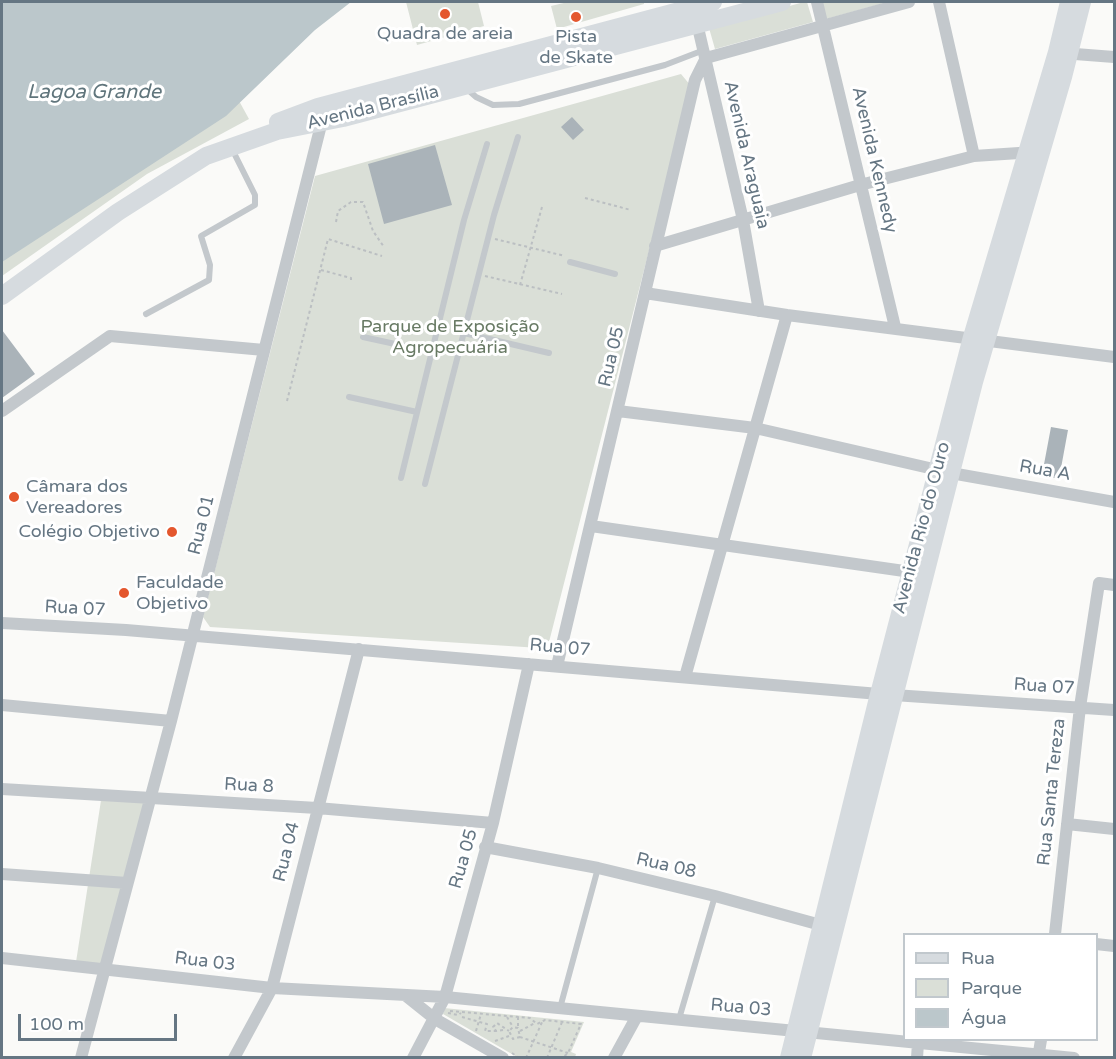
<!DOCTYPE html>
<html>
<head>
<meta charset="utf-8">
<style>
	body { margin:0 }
	#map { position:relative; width:1116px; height:1059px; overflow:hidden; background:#fafaf8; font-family:"Varela Round",sans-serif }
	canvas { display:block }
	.frame { position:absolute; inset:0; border:3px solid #657683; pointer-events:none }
	.legend { position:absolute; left:903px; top:933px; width:195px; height:108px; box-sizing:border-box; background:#fff; border:2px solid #c1c8cd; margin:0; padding:8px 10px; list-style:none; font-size:18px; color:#657683 }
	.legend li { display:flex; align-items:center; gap:12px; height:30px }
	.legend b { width:30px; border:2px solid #c1c8cd }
	.scale { position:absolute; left:18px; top:1014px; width:159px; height:27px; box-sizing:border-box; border:3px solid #657683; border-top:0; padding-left:8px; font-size:18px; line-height:21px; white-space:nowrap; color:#657683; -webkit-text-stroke:4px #fff; paint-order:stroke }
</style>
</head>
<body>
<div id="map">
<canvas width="1116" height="1059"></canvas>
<div class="frame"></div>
<ul class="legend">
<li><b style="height:8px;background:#d6dbdf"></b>Rua</li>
<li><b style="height:16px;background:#dadfd7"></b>Parque</li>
<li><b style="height:16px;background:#bbc7cb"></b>Água</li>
</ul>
<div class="scale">100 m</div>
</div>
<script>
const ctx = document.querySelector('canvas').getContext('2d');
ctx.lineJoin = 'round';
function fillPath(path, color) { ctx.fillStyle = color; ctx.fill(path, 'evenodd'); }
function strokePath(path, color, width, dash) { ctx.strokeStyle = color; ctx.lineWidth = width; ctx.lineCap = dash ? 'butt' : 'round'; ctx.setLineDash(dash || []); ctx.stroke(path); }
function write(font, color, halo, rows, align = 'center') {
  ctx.font = font + ' "Varela Round",sans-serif'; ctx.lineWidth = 6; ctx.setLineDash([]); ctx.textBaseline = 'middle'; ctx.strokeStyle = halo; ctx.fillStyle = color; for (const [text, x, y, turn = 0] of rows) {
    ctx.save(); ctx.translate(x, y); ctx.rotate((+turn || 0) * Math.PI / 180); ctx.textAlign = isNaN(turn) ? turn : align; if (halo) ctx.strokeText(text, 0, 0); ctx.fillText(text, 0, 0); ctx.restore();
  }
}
fillPath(new Path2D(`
	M406,2H478L484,26L417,45Z
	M568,2H644V4L557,29L551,6Z
	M804,2H807L813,22L715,49L709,28Z
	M821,2H888L826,19Z
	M681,74L691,86L549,642L540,648L210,627L203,617L315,176Z
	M238,99L249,119L147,174L2,276V254Z
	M102,794L149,798L102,964L76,962Z
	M444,1008L584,1022L571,1052L576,1054L575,1057H517L443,1014Z`), '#dadfd7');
fillPath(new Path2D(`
	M2,2H351L315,30L226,116L2,262Z`), '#bbc7cb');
fillPath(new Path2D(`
	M572,117L584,130L573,140L561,127Z
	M435,145L452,205L384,224L368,164Z
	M2,330L35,374L2,398Z
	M1051,427L1068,430L1059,479L1042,475Z`), '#aab3b9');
strokePath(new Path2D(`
	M585,198L631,210
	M336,222L338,211L351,202H363L373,231L384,247
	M495,239L565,256
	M321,270L351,278V282
	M485,276L562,294
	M520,285L542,207
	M287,401L328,239L382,256
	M450,1011L530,1018L537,1024L545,1020L581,1024L568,1053L562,1058
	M448,1013L458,1015L461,1013
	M462,1017L487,1024L485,1031H496
	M507,1017L513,1027
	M518,1017V1028
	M503,1030L496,1031L493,1027L497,1023L509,1031
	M476,1031L481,1014
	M520,1031L535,1023
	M520,1037L513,1039L509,1031L513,1027L518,1028L520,1037L568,1053
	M495,1041L509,1036
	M512,1053L519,1058
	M526,1058L543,1020
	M547,1058L562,1022`), '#bbbfc2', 2, [3, 3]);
strokePath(new Path2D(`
	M467,89L476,97L493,105L519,104L665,65L704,50
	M570,262L615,274
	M146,314L209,280L210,265L201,236L255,205V195L232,149
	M464,333L549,353
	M363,337L432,352
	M349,397L417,412
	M401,478L464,220L487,144
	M425,484L494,215L518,137
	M560,1008L598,868
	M679,1019L715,896`), '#c3c8cc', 6);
strokePath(new Path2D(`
	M817,2L895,327
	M939,2L974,156
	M696,19L743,220L759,311
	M1062,53L1114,57
	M655,246L860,185L974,156L1034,152
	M645,293L787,315L1114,357
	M2,411L110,336L264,350
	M618,411L755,428L951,473L1114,502
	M591,526L911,572
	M2,623L126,630L879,694L1114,710
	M557,666L695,80L706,58L909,2
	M685,677L787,315
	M2,705L171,721
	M2,789L317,808L493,823
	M1067,824L1114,829
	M485,847L598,868L715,896L828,927
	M2,874L127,883
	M1055,934L1080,707L1099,583L1114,585
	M1096,944L1114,946
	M2,958L272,988L445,997L1074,1058
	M405,995L435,1019L503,1058
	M81,1058L171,721L323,117
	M234,1058L272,988L359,649
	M413,1058L445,997L493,823L529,664
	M614,1058L637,1016
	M917,1058L918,1043
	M1038,1058L1041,1040`), '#c3c8cc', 12);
strokePath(new Path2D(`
	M278,122L318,107L713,2
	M2,296L118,212L206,156L277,131L343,118L782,2
	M789,1058L877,702L972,337L1057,52L1069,2
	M802,1058L974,382L1063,77L1082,2`), '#d6dbdf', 18);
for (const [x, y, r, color] of [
	[445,14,6,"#e4572e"],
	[576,17,6,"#e4572e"],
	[14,497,6,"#e4572e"],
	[172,532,6,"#e4572e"],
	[124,593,6,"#e4572e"]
]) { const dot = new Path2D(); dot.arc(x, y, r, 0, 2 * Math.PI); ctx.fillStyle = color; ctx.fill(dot); strokePath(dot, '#fff', 2); }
write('18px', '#657683', '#fff', [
	["Quadra de areia",445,34],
	["Pista",576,37],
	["de Skate",576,58],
	["Câmara dos",26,487,"left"],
	["Vereadores",26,508,"left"],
	["Colégio Objetivo",160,532,"right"],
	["Faculdade",136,583,"left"],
	["Objetivo",136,604,"left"]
]);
write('18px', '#657683', '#fff', [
	["Avenida Brasília",373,108,-14],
	["Avenida Araguaia",746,155,77],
	["Avenida Kennedy",874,160,77],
	["Rua 05",612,357,-77],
	["Rua A",1045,471,10],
	["Rua 01",202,525,-76],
	["Avenida Rio do Ouro",922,528,-75],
	["Rua 07",75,609,3],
	["Rua 07",560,648,5],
	["Rua 07",1044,687,4],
	["Rua 8",249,786,3],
	["Rua Santa Tereza",1052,792,-84],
	["Rua 04",287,852,-76],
	["Rua 05",464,859,-74],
	["Rua 08",666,866,13],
	["Rua 03",205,962,7],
	["Rua 03",741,1008,5]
]);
write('18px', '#687a64', '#fff', [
	["Parque de Exposição",450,327],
	["Agropecuária",450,348]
]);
write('italic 20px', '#60757c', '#fff', [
	["Lagoa Grande",94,93]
]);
</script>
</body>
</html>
